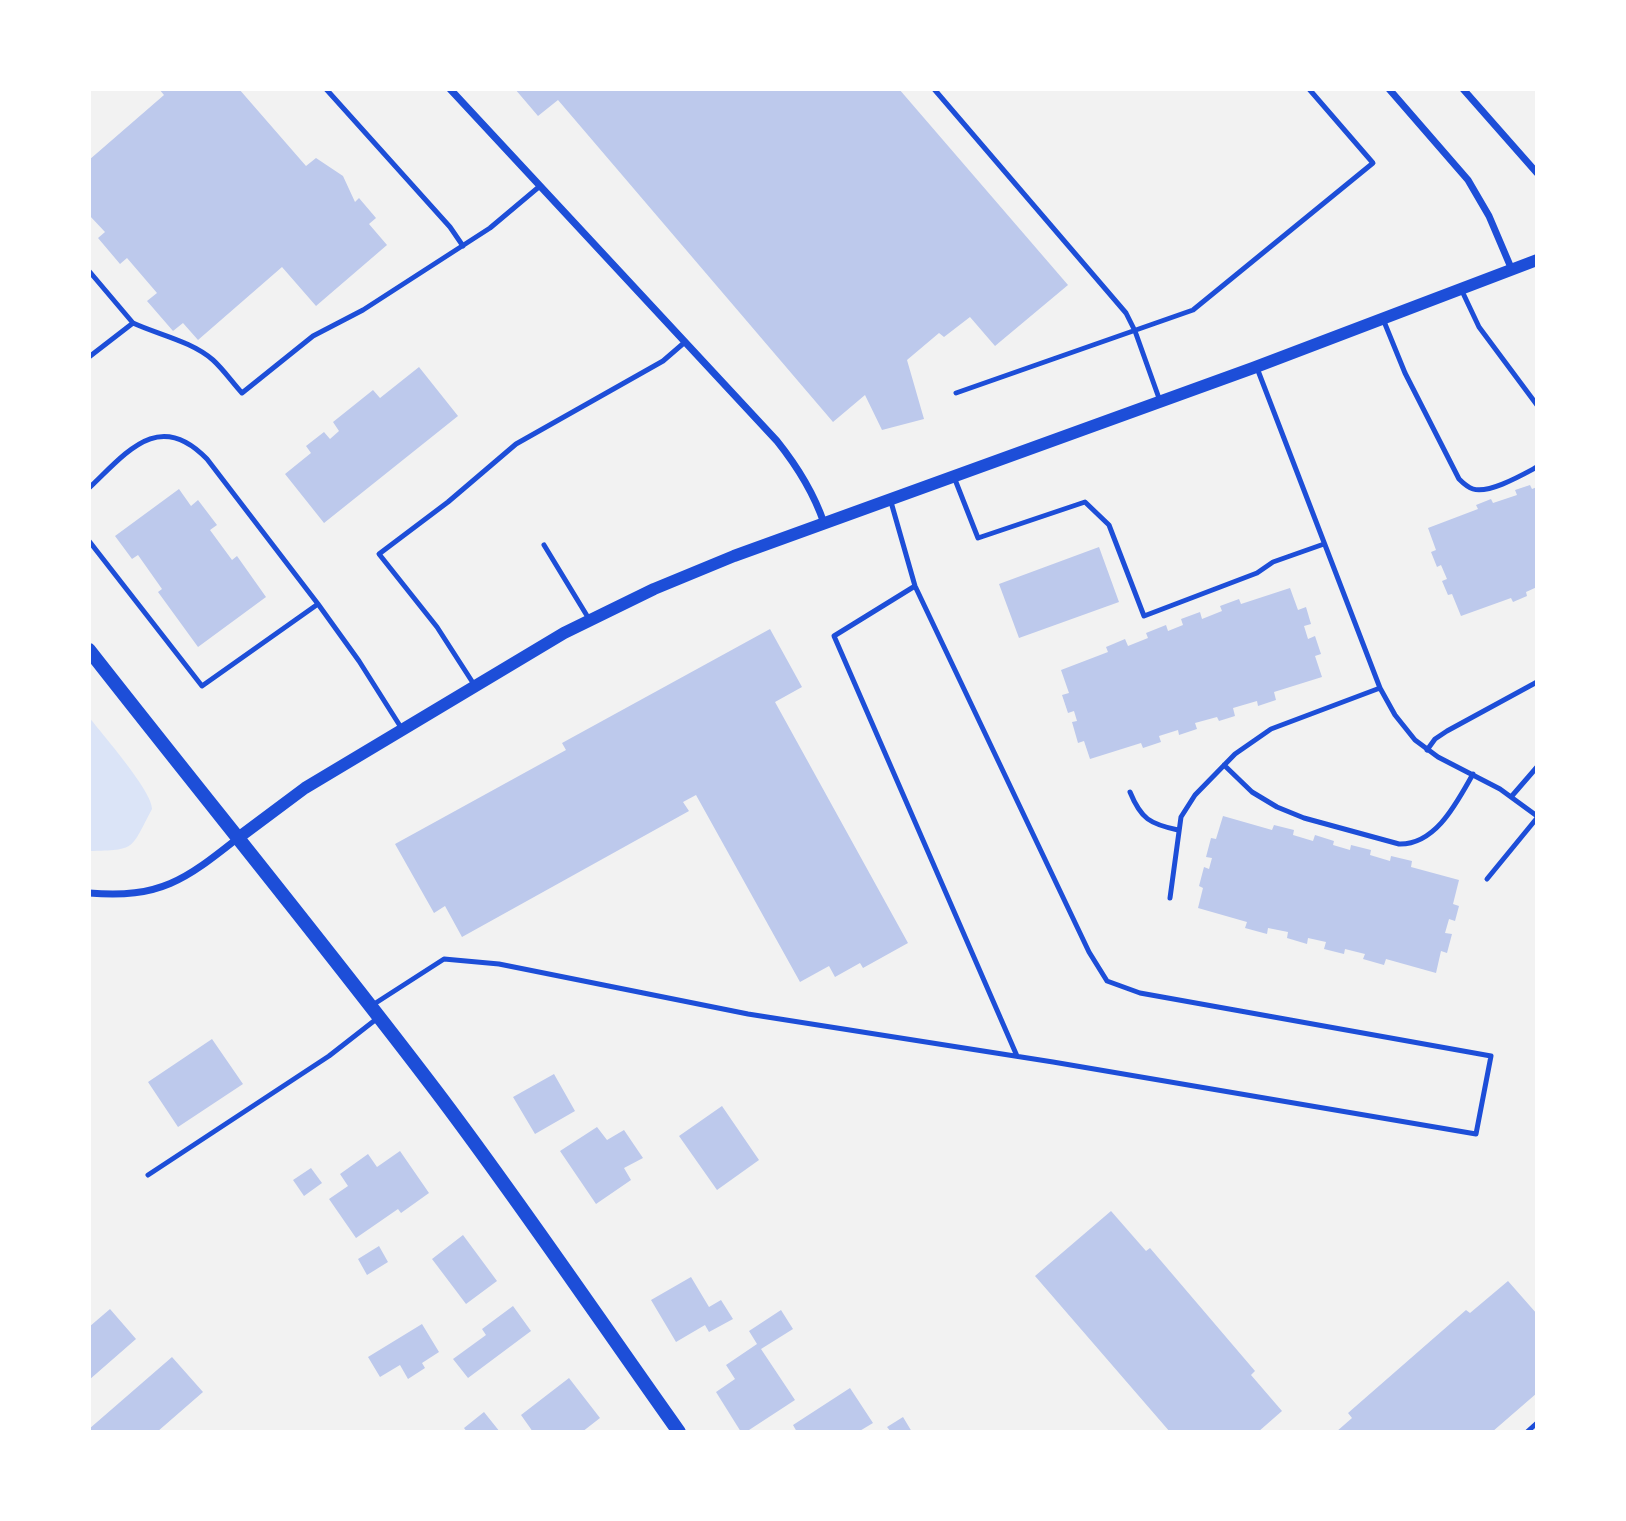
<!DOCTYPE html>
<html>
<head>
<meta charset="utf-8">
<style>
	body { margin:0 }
	#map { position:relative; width:1626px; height:1521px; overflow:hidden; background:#f2f2f2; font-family:"Public Sans",sans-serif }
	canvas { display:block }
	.frame { position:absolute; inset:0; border:91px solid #fff; pointer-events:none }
</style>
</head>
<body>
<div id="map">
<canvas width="1626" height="1521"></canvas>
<div class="frame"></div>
</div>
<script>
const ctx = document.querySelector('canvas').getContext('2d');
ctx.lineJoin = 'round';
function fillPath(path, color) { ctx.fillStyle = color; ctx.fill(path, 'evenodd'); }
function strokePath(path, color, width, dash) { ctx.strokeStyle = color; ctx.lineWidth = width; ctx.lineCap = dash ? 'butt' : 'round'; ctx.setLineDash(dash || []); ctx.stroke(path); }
fillPath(new Path2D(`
	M89,717C102,734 153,792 152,809C130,850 137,850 89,851Z`), '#dbe4f7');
fillPath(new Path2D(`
	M159,89H239L306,166L316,158L343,176L355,202L359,198L376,218L369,224L387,245L316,306L282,267L198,340L183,323L173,331L147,301L157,293L127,258L120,264L98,238L105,232L89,215V160L164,95Z
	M515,89H899L1068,285L995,346L970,317L944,337L939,333L907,360L924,419L882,430L865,395L833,422L558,100L538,116Z
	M419,367L458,416L324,523L285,474L311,453L306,446L324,432L330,439L339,431L333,422L373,390L380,398Z
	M1530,485L1532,489L1537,487V587L1526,592L1527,596L1513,602L1511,598L1461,616L1452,594L1448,595L1442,581L1447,579L1441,565L1437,567L1431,552L1436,550L1428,528L1478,509L1476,505L1491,499L1493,503L1517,495L1515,490Z
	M179,489L191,506L198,500L217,525L210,530L232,560L237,556L266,597L198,647L158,592L162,589L138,555L132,559L115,536Z
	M1099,547L1119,602L1019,638L999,584Z
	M1290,588L1298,610L1306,607L1311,624L1304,626L1308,639L1315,636L1321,654L1315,656L1322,677L1274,692L1276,700L1258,706L1257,701L1233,708L1235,716L1219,721L1217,717L1195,723L1197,729L1179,735L1178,730L1159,736L1161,742L1143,748L1141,743L1090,759L1084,741L1078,743L1072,722L1077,721L1074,711L1068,713L1062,695L1069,693L1061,670L1108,652L1106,647L1125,639L1128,646L1148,638L1146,633L1166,625L1168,631L1183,625L1181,619L1200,612L1202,619L1222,611L1220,606L1239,599L1241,604Z
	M770,629L802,687L775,702L908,943L863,968L860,963L835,977L829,966L800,982L696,795L683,802L689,811L462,937L445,906L434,913L395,844L566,750L562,743Z
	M1223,816L1272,830L1274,825L1294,830L1293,835L1313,841L1315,835L1334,841L1333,845L1350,850L1351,845L1371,850L1370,855L1390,861L1391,856L1412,861L1411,867L1459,880L1453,904L1459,906L1455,921L1449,919L1445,933L1452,934L1447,953L1441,951L1436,973L1386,959L1384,965L1363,959L1365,954L1345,949L1344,954L1324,949L1326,942L1308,938L1307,944L1287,938L1288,932L1268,928L1267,934L1245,928L1247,922L1198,908L1203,888L1199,886L1204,867L1209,869L1212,858L1206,857L1211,838L1216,839Z
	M212,1039L243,1084L178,1127L148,1082Z
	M554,1074L575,1111L535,1134L513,1097Z
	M722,1106L759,1160L717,1190L679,1136Z
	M597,1127L607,1140L624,1130L643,1158L624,1168L631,1180L596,1204L560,1151Z
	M400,1151L429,1193L401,1213L398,1209L356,1238L329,1199L348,1186L340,1174L368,1154L377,1167Z
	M311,1168L322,1183L304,1196L293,1180Z
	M1111,1211L1146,1251L1150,1248L1255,1371L1251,1375L1282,1411L1258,1432H1170L1035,1276Z
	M463,1235L497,1281L466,1304L432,1259Z
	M379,1246L388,1262L367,1275L358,1259Z
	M691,1277L709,1307L721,1300L733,1319L709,1332L705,1325L676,1342L651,1300Z
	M1508,1281L1537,1314V1393L1492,1432H1336L1352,1418L1348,1413L1466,1310L1470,1313Z
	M513,1306L531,1331L468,1378L453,1359L486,1335L482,1329Z
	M110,1309L136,1339L89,1380V1327Z
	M781,1310L793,1329L761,1349L795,1400L746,1432H741L716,1392L735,1379L726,1365L757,1344L749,1331Z
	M422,1324L439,1352L422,1363L425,1368L408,1379L400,1365L380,1377L368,1357Z
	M172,1357L203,1392L157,1432H89V1429Z
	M569,1378L600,1418L582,1432H533L521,1415Z
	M850,1388L873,1423L858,1432H797L793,1425Z
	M484,1412L500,1432H467L464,1428Z
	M903,1417L912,1432H891L887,1427Z`), '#bdc9ec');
strokePath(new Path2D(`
	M326,89L450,227L463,246
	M934,89L1126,313L1135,331L1160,401
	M89,271L133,323L89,357
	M1462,291L1479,327L1537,405
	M1383,319L1405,373L1459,479C1463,483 1467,487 1473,489C1489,494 1522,475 1537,467
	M133,323C159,335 191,341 213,360C223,369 232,382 242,393L313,336L363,310L490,228L540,186
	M1257,368L1380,688L1395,715L1415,740L1438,757L1500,789L1537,816
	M956,393L1193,310L1373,163L1309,89
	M954,477L978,538L1085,502L1109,525L1144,616L1257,573L1273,562L1324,544
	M89,488C127,452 159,409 207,459L318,604L202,686L89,541
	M544,545L589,619
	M915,586L834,636L1017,1056
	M318,604L359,661L402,729
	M475,686L437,627L379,554L448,502L516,444L663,361L685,342
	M1427,750L1435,739L1447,731L1537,682
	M1224,765L1252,792L1277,807L1304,818L1399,844C1436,845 1457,802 1473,774
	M1130,792C1141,819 1150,824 1178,830
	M1511,797L1537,767
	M1487,879L1537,818
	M1170,898L1181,817L1195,795L1235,754L1271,729L1380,688
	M371,1006L444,959L499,964L748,1014L1053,1062L1476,1134L1491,1056L1140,993L1107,981L1089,952L915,586L891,502
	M148,1175L329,1056L379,1017
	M1527,1432L1537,1423`), '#1d4ed8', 5);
strokePath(new Path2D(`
	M450,89L777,441C797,466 813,491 824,523
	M1389,89L1468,180L1489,216L1512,270
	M1463,89L1537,173
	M89,893C160,899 185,880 238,838`), '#1d4ed8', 7);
strokePath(new Path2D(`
	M238,838L305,788L564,633L654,589L734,556L1253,368L1537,260`), '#1d4ed8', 12);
strokePath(new Path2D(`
	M89,650C204,797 323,942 436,1091C520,1202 598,1318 679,1432`), '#1d4ed8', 14);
</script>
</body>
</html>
